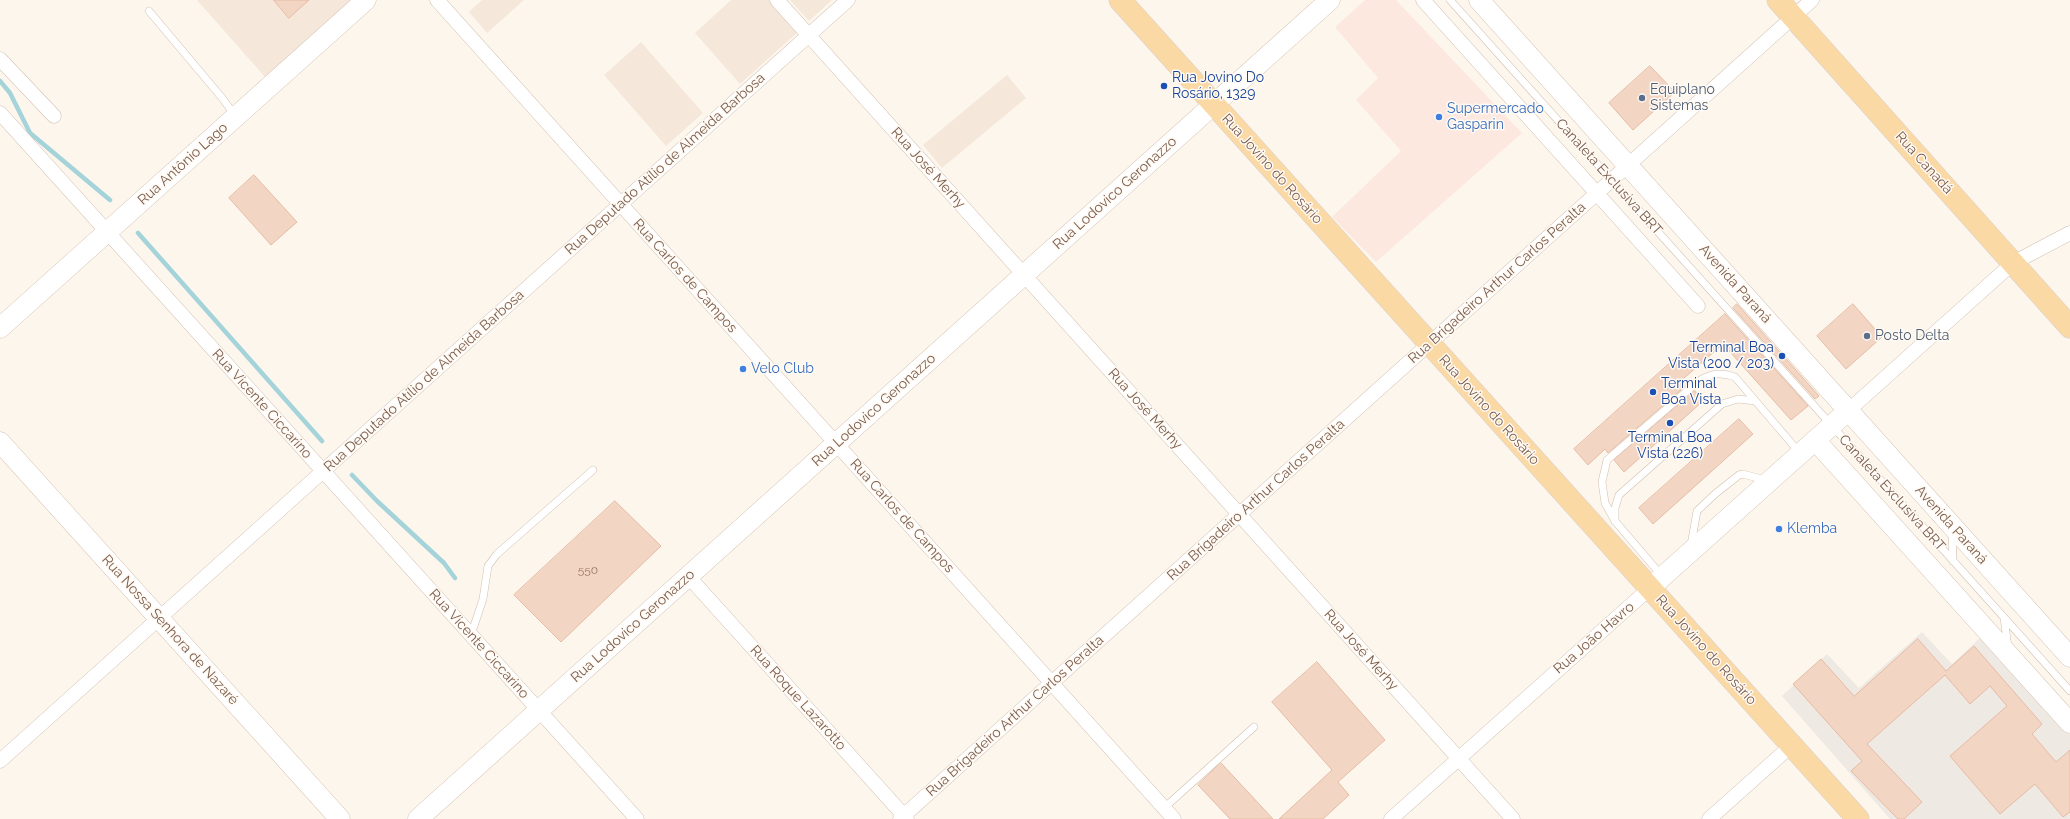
<!DOCTYPE html>
<html>
<head>
<meta charset="utf-8">
<style>
	body { margin:0 }
	canvas { display:block; background:#fdf6ec }
</style>
</head>
<body>
<canvas width="2070" height="819"></canvas>
<script>
const ctx = document.querySelector('canvas').getContext('2d');
ctx.lineJoin = 'round';
function fillPath(path, color) { ctx.fillStyle = color; ctx.fill(path, 'evenodd'); }
function strokePath(path, color, width, dash) { ctx.strokeStyle = color; ctx.lineWidth = width; ctx.lineCap = dash ? 'butt' : 'round'; ctx.setLineDash(dash || []); ctx.stroke(path); }
function write(font, color, halo, rows, align = 'center') {
  ctx.font = font + ' Raleway,sans-serif'; ctx.lineWidth = 3; ctx.setLineDash([]); ctx.textBaseline = 'middle'; ctx.strokeStyle = halo; ctx.fillStyle = color; for (const [text, x, y, turn = 0] of rows) {
    ctx.save(); ctx.translate(x, y); ctx.rotate((+turn || 0) * Math.PI / 180); ctx.textAlign = isNaN(turn) ? turn : align; if (halo) ctx.strokeText(text, 0, 0); ctx.fillText(text, 0, 0); ctx.restore();
  }
}
fillPath(new Path2D(`
	M197,0H352L265,77Z
	M482,0H524L487,33L469,12Z
	M731,0H772L799,31L740,84L695,33Z
	M790,0H832L809,21Z
	M641,42L703,113L666,146L604,75Z
	M1007,75L1026,98L942,168L923,145Z`), '#f5e8da');
fillPath(new Path2D(`
	M1365,0H1396L1522,133L1376,262L1332,217L1401,151L1356,100L1378,78L1335,27Z`), '#fde8e0');
fillPath(new Path2D(`
	M1922,632L1952,664L1982,636L2070,735V819H1890L1782,696L1827,654L1859,688Z`), '#efe9e4');
strokePath(new Path2D(`
	M0,81L10,93L30,133L110,200
	M138,233L322,441
	M352,475L377,501L444,563L455,578`), '#a5d3da', 4.5);
const building = new Path2D(`
	M274,0H309L289,18Z
	M1650,66L1675,92L1633,130L1609,103Z
	M254,175L297,222L271,245L229,198Z
	M1737,304L1819,396L1815,399L1733,308Z
	M1853,304L1882,337L1846,369L1817,336Z
	M1725,314L1808,406L1791,420L1723,344L1683,379L1688,384L1608,453L1605,449L1588,465L1574,449Z
	M1695,391L1703,401L1624,472L1614,460Z
	M1739,419L1753,434L1653,524L1639,508Z
	M615,501L661,546L561,642L514,595Z
	M1918,639L1946,671L1974,646L2042,724L2032,734L2056,762L2070,750V812L2063,817L2035,784L2000,814L1950,756L2007,706L1990,686L1970,704L1945,675L1867,744L1922,802L1904,819H1898L1851,771L1862,761L1793,684L1821,659L1854,696Z
	M1317,662L1385,740L1338,782L1349,795L1323,819H1279L1332,770L1272,702Z
	M1221,763L1273,819H1230L1198,785Z`);
fillPath(building, '#f3d5c3');
strokePath(building, '#e6bba3', 1);
const lane = new Path2D(`
	M1450,0L2070,691
	M149,11L223,99L235,116
	M1615,521V508L1619,495L1722,404L1738,399L1755,401
	M1952,533L1953,561
	M1691,545L1697,511L1715,494L1739,475L1743,474L1765,480
	M1662,576L1615,521L1605,503L1602,482L1607,460L1700,380C1713,373 1721,372 1735,377L1799,452
	M2004,618L2008,647
	M471,635L483,599L488,566L497,554L593,470
	M1164,808L1254,727`);
const street = new Path2D(`
	M437,0L1174,819
	M777,0L1513,819
	M1423,0L1698,306
	M0,59L54,116
	M0,113L637,819
	M1849,410L2013,263L2070,233
	M688,576L907,819
	M0,761L848,0
	M900,819L1812,0
	M1391,819L1650,588
	M1709,819L1792,745`);
const secondary = new Path2D(`
	M1479,0L2070,657
	M0,328L366,0
	M1815,440L2070,723
	M0,442L340,819
	M1650,588L1849,410
	M418,819L1330,0`);
const primary = new Path2D(`
	M1120,0L1858,819
	M1778,0L2070,327`);
strokePath(lane, '#d1beb0', 8);
strokePath(street, '#d1beb0', 15);
strokePath(secondary, '#d6c0b0', 21);
strokePath(primary, '#dad1cd', 23);
strokePath(lane, '#fff', 7);
strokePath(street, '#fff', 14);
strokePath(secondary, '#fff', 20);
strokePath(primary, '#fbd9a5', 22);
for (const [x, y, r, color] of [
	[1164,86,4,"#1a4fb4"],
	[1642,98,4,"#5c6f8a"],
	[1439,117,4,"#3f7fe0"],
	[1867,336,4,"#5c6f8a"],
	[1782,356,4,"#1a4fb4"],
	[743,369,4,"#3f7fe0"],
	[1653,392,4,"#1a4fb4"],
	[1670,423,4,"#1a4fb4"],
	[1779,529,4,"#3f7fe0"]
]) { const dot = new Path2D(); dot.arc(x, y, r, 0, 2 * Math.PI); ctx.fillStyle = color; ctx.fill(dot); strokePath(dot, '#fffaf3', 1.5); }
write('12px', '#987a6a', null, [
	["550",588,570]
]);
write('14px', '#164399', '#fffaf3', [
	["Rua Jovino Do",1172,78],
	["Rosário, 1329",1172,94],
	["Terminal Boa",1774,348,"right"],
	["Vista (200 / 203)",1774,364,"right"],
	["Terminal",1661,384],
	["Boa Vista",1661,400],
	["Terminal Boa",1670,438,"center"],
	["Vista (226)",1670,454,"center"]
], 'left');
write('14px', '#4e5e75', '#fffaf3', [
	["Equiplano",1650,90],
	["Sistemas",1650,106],
	["Posto Delta",1875,336]
], 'left');
write('14px', '#366cbe', '#fffaf3', [
	["Supermercado",1447,109],
	["Gasparin",1447,125],
	["Velo Club",751,369],
	["Klemba",1787,529]
], 'left');
write('14px', '#7a5c4d', '#fffaf3', [
	["Rua Canadá",1924,163,48],
	["Rua Antônio Lago",183,164,-42],
	["Rua Deputado Atílio de Almeida Barbosa",665,164,-42],
	["Rua José Merhy",928,168,48],
	["Rua Jovino do Rosário",1272,169,48],
	["Canaleta Exclusiva BRT",1609,177,48],
	["Rua Lodovico Geronazzo",1115,193,-42],
	["Rua Carlos de Campos",685,276,48],
	["Rua Brigadeiro Arthur Carlos Peralta",1497,283,-42],
	["Avenida Paraná",1735,284,48],
	["Rua Deputado Atílio de Almeida Barbosa",424,381,-42],
	["Rua Vicente Ciccarino",262,404,48],
	["Rua José Merhy",1145,409,48],
	["Rua Lodovico Geronazzo",874,410,-42],
	["Rua Jovino do Rosário",1489,410,48],
	["Canaleta Exclusiva BRT",1892,493,48],
	["Rua Brigadeiro Arthur Carlos Peralta",1256,500,-42],
	["Rua Carlos de Campos",902,516,48],
	["Avenida Paraná",1951,525,48],
	["Rua Lodovico Geronazzo",633,626,-42],
	["Rua Nossa Senhora de Nazaré",170,630,48],
	["Rua João Havro",1594,638,-41],
	["Rua Vicente Ciccarino",479,644,48],
	["Rua José Merhy",1361,650,48],
	["Rua Jovino do Rosário",1706,650,48],
	["Rua Roque Lazarotto",798,698,48],
	["Rua Brigadeiro Arthur Carlos Peralta",1015,716,-42]
]);
</script>
</body>
</html>
